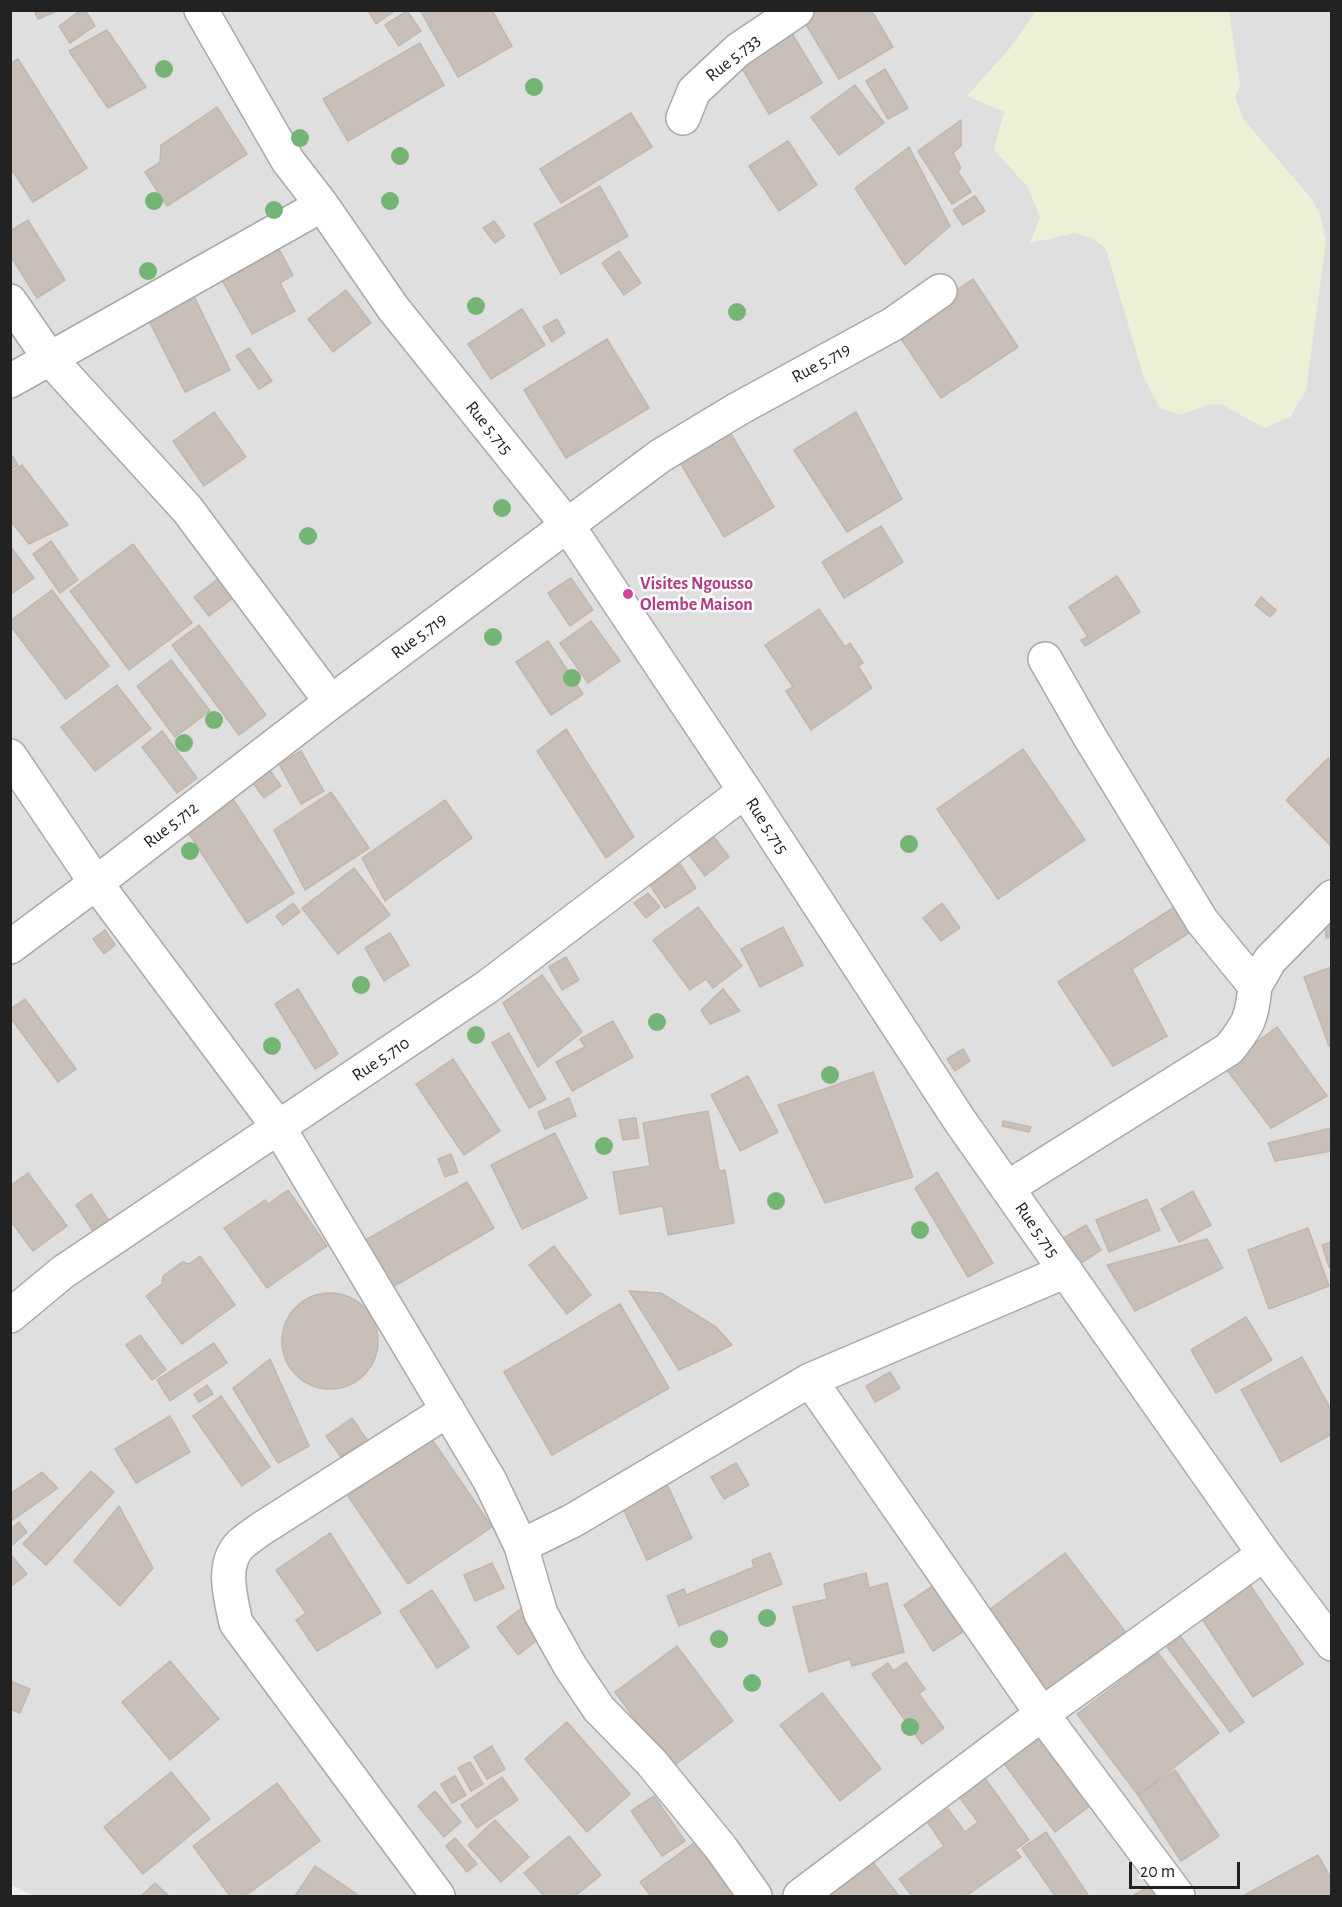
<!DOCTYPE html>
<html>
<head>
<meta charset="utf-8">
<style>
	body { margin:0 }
	#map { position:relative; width:1342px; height:1907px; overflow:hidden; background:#f2efe9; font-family:"Alegreya Sans",sans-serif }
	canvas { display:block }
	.frame { position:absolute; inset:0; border:12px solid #222; pointer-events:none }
	.scale { position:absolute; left:1129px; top:1862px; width:111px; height:27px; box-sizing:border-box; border:3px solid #222; border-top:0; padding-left:8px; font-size:18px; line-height:21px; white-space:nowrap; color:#222; -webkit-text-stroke:4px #fff; paint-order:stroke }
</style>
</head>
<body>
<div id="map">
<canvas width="1342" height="1907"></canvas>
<div class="frame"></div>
<div class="scale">20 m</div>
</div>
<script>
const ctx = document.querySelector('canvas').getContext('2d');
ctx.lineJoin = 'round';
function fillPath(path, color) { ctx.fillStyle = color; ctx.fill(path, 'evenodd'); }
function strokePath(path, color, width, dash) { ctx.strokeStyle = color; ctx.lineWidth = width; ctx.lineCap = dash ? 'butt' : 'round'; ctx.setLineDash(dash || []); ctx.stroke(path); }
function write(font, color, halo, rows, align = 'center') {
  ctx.font = font + ' "Alegreya Sans",sans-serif'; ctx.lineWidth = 5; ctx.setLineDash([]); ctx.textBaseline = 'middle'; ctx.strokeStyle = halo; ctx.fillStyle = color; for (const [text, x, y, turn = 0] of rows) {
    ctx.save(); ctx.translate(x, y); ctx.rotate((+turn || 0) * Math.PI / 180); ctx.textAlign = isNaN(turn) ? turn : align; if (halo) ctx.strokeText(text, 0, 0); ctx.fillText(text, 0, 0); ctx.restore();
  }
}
fillPath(new Path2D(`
	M10,11H1331V1896H33L11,1885Z`), '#e0dfdf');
fillPath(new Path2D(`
	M1036,11H1229L1240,86L1235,96L1243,119L1311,198L1320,215L1326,241L1306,390L1290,417L1264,428L1221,404L1207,405L1180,415L1160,408L1143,375L1106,249L1093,238L1074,233L1030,243L1040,217L1028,187L994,150L1004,112L967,96L1010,48Z`), '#eef0d5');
const building = new Path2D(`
	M34,10H59L38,19Z
	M81,10H85L95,26L70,43L59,26Z
	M368,10H396L376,24Z
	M420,10H492L512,46L458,77Z
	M815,10H871L893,47L839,79L802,18Z
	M407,11L421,31L399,46L385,25Z
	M107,30L146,87L108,108L69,51Z
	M791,32L822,83L769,114L739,63Z
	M420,43L444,85L348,141L323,99Z
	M18,59L87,168L33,202L10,167V64Z
	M885,69L908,108L888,119L866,81Z
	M855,85L884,123L839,155L811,117Z
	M217,107L247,154L167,206L145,172L160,162L161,145Z
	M631,113L652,147L561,203L540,169Z
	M961,120V146L953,153L961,168L958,172L971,192L952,204L918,151Z
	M788,141L817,185L779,211L749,166Z
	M909,147L950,226L905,265L855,188Z
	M600,186L628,236L561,274L534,224Z
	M975,196L985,211L963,225L953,210Z
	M28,220L65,280L37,298L10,255V231Z
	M494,221L505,236L495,243L483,228Z
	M279,249L293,275L280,283L295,311L252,334L222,280Z
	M619,251L641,283L624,295L602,263Z
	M973,279L1018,347L941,398L896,331Z
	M191,290L230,370L185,392L145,313Z
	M346,290L371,323L333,352L308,319Z
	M522,309L545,345L491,379L468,344Z
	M557,319L565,333L552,342L543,327Z
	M607,339L649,408L566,458L524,390Z
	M249,348L272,381L259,389L236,356Z
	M214,412L246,457L204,486L173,441Z
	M856,412L902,499L847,532L794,450Z
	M724,422L774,507L724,537L674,452Z
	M10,453L18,465L10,470Z
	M22,465L68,525L29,544L10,520V473Z
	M881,526L903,562L844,598L822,562Z
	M51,541L78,580L60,593L33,554Z
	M133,544L192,623L129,670L70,591Z
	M10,546L34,578L10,595Z
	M222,576L237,595L209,616L194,597Z
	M1117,576L1140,612L1085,646L1081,640L1088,637L1069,607Z
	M571,578L593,610L570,626L548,593Z
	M52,590L109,666L66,699L10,625V621Z
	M1261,597L1276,610L1270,617L1255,605Z
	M819,609L845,647L850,643L863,663L858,666L872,688L811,730L786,691L793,687L765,645Z
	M591,621L620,661L588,683L560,643Z
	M199,625L266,715L239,735L172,645Z
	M548,641L583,694L551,715L516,662Z
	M171,660L210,711L175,737L137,686Z
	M117,685L151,729L95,771L61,727Z
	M566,729L634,837L606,858L537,751Z
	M162,731L197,778L177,793L142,747Z
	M1023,749L1085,840L998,899L937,809Z
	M301,751L324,791L301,804L279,764Z
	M1328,758L1332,761V847L1286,800Z
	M268,768L281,786L264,798L251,780Z
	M331,792L369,848L305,890L274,830Z
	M231,796L294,893L247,923L184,826Z
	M445,800L472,838L385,901L362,858Z
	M714,837L729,857L705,876L690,856Z
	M680,864L696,888L665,908L650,885Z
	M354,868L390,915L338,954L302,908Z
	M648,893L660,907L646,918L634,903Z
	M293,903L300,912L283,925L276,916Z
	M942,903L960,928L941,941L923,918Z
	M1176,906L1192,931L1132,969L1167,1036L1113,1066L1058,982Z
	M698,907L742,966L713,988L706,979L690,990L653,940Z
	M1332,907V937L1326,938L1324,908Z
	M783,927L803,965L760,987L741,949Z
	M105,930L115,945L104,954L93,939Z
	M390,933L409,965L384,981L365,948Z
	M566,957L579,980L562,990L549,967Z
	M1332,967V1045L1329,1046L1304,977Z
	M542,975L582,1032L538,1067L503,1003Z
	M298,989L338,1054L315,1069L275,1004Z
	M723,989L740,1011L710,1024L701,1010Z
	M25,999L76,1069L58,1082L10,1017V1009Z
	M613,1021L633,1057L572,1091L556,1062L585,1047L580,1039Z
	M1277,1027L1327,1096L1271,1128L1224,1066Z
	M509,1033L546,1099L529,1108L492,1043Z
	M963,1049L970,1061L955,1071L947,1059Z
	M453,1059L500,1131L464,1155L416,1084Z
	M873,1072L913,1177L825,1203L778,1105Z
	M748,1076L778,1132L740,1151L711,1095Z
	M569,1098L576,1116L545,1129L538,1112Z
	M708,1111L719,1171L725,1170L734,1223L668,1235L663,1206L620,1214L613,1172L650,1166L643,1123Z
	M636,1118L639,1138L623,1140L619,1120Z
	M1003,1121L1031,1127L1029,1132L1002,1126Z
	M1332,1128V1151L1275,1161L1268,1143Z
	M555,1133L587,1198L522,1229L491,1165Z
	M451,1154L458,1172L445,1177L438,1159Z
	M937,1172L993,1263L968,1277L915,1188Z
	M28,1173L67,1226L33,1251L10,1220V1186Z
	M467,1182L494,1228L391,1288L364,1241Z
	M288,1190L327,1246L267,1288L224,1228L265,1200L268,1204Z
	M1193,1191L1211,1225L1179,1242L1161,1209Z
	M91,1194L113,1227L97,1237L76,1205Z
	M1147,1199L1160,1230L1109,1252L1096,1220Z
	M1086,1225L1101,1250L1078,1265L1062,1239Z
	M1308,1228L1329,1286L1269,1309L1248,1250Z
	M1207,1239L1223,1268L1135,1311L1107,1265Z
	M1332,1242V1266L1329,1267L1322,1245Z
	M554,1246L591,1295L567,1314L529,1265Z
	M200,1256L235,1305L182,1344L146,1296L162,1284L163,1276L182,1262L189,1264Z
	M629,1291L661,1293L716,1327L732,1345L679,1370Z
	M282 1341a48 48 0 1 1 96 0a48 48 0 1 1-96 0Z
	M620,1304L669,1388L552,1455L504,1372Z
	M1246,1317L1272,1360L1216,1393L1191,1350Z
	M140,1335L166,1370L152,1380L126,1345Z
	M214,1343L227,1363L170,1401L157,1380Z
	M1302,1357L1332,1411V1434L1281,1462L1241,1390Z
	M270,1359L309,1446L278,1463L233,1388Z
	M890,1372L900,1388L875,1402L866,1386Z
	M207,1385L213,1394L199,1402L194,1394Z
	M221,1396L270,1467L242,1486L193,1416Z
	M170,1416L190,1452L136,1483L115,1449Z
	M352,1418L367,1440L341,1457L326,1436Z
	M431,1438L492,1527L408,1584L348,1496Z
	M736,1463L749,1485L724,1499L711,1477Z
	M91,1471L114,1492L46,1565L23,1544Z
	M42,1472L58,1488L10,1522V1494Z
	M664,1478L692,1538L647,1560L619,1500Z
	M119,1506L153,1568L120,1606L74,1561Z
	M19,1522L27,1532L10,1547V1530Z
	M330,1533L381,1613L317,1651L296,1620L306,1613L276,1570Z
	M770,1553L782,1584L679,1626L667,1596L684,1589L686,1595L754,1567L752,1560Z
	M1065,1553L1130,1638L1046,1701L981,1616Z
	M10,1554L27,1574L10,1587Z
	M492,1563L504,1588L475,1601L464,1575Z
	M866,1573L869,1588L887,1583L904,1652L852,1666L850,1659L809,1672L793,1607L827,1599L824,1584Z
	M1244,1576L1303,1664L1253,1697L1195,1608Z
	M942,1580L972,1626L933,1651L904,1605Z
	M432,1590L469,1647L437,1668L400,1611Z
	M524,1606L545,1634L518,1655L497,1627Z
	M1181,1637L1244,1722L1230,1732L1167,1647Z
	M677,1646L733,1721L671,1768L615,1692Z
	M1158,1653L1219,1733L1138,1795L1077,1714Z
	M170,1661L219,1719L170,1760L122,1702Z
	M906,1662L925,1689L919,1694L944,1728L922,1744L872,1674L888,1663L893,1671Z
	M10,1681L30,1689L20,1713L10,1709Z
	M822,1693L881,1769L840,1801L780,1725Z
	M567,1722L630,1794L587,1832L525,1759Z
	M1047,1730L1098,1800L1055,1832L1003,1762Z
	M492,1746L505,1769L487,1779L474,1757Z
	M470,1762L483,1784L471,1791L458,1768Z
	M1175,1770L1219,1836L1181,1861L1138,1795Z
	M980,1771L1029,1840L1015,1850L1021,1857L966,1896H912L899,1879L944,1846L928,1823L948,1809L965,1832L978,1822L954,1790Z
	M171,1772L210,1819L143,1874L104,1827Z
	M455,1776L466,1795L452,1803L441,1784Z
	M502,1777L518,1800L477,1828L461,1805Z
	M277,1783L320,1841L245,1896H230L193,1846Z
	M435,1791L461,1822L444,1837L418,1806Z
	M654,1796L685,1841L662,1856L631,1811Z
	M495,1820L529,1857L501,1882L468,1845Z
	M1046,1832L1088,1895L1085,1896H1055L1022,1848Z
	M569,1836L601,1875L575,1896H544L524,1873Z
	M455,1838L477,1864L467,1872L446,1846Z
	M695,1842L734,1896H651L640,1882Z
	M1318,1855L1332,1880V1896H1243Z
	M869,1857L899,1896H817Z
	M315,1866L360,1896H295Z
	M155,1883L169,1896H141Z
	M1152,1884L1160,1896H1133Z`);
fillPath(building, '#c7bfb8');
strokePath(building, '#c4b6ab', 1.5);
const minor = new Path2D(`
	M201,10L288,161L322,205L393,308L568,526L745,791L958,1118L1264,1554L1332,1644
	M683,118L694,91L738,50L797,10
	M10,301L50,359L187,509L331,702L660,456L738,409L893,324L940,291
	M10,381L322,205
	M10,756L96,883L279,1128L490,1481L521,1546L541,1614L570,1666L599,1709L651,1762L721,1848L755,1896
	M10,947L96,883L331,702
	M1255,986L1270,960L1332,897
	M1007,1188L1229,1049C1249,1024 1252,1018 1255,986L1202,921L1091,739L1045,659
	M10,1316L63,1272L487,987L745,791
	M810,1380L1042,1714L1178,1896
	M521,1546L572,1521L810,1380L1066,1271
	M438,1896L236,1623C231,1599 220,1564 241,1544C247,1539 254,1534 261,1529L448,1410
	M800,1896L1042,1714L1264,1554`);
strokePath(minor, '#a9a9a9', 36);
strokePath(minor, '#fff', 33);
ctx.fillStyle = '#74b475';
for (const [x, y] of [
	[164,69],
	[534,87],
	[300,138],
	[400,156],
	[154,201],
	[390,201],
	[274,210],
	[148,271],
	[476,306],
	[737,312],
	[502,508],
	[308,536],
	[493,637],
	[572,678],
	[214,720],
	[184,743],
	[909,844],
	[190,851],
	[361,985],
	[657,1022],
	[476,1035],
	[272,1046],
	[830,1075],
	[604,1146],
	[776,1201],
	[920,1230],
	[767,1618],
	[719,1639],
	[752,1683],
	[910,1727]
]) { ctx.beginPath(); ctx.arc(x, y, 9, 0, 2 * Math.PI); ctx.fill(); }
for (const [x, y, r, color] of [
	[628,594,6,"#d1479c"]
]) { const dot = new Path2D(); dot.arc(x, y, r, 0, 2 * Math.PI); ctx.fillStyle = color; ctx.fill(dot); strokePath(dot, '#fff', 2); }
write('18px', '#222', '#fff', [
	["Rue 5.733",733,58,-39],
	["Rue 5.719",821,363,-29],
	["Rue 5.715",489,428,51],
	["Rue 5.719",419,636,-37],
	["Rue 5.712",171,825,-38],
	["Rue 5.715",767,826,57],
	["Rue 5.710",381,1059,-34],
	["Rue 5.715",1037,1230,55]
]);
write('bold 18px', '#b23c85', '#fff', [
	["Visites Ngousso",640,584],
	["Olembe Maison",640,605]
], 'left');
</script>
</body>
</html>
